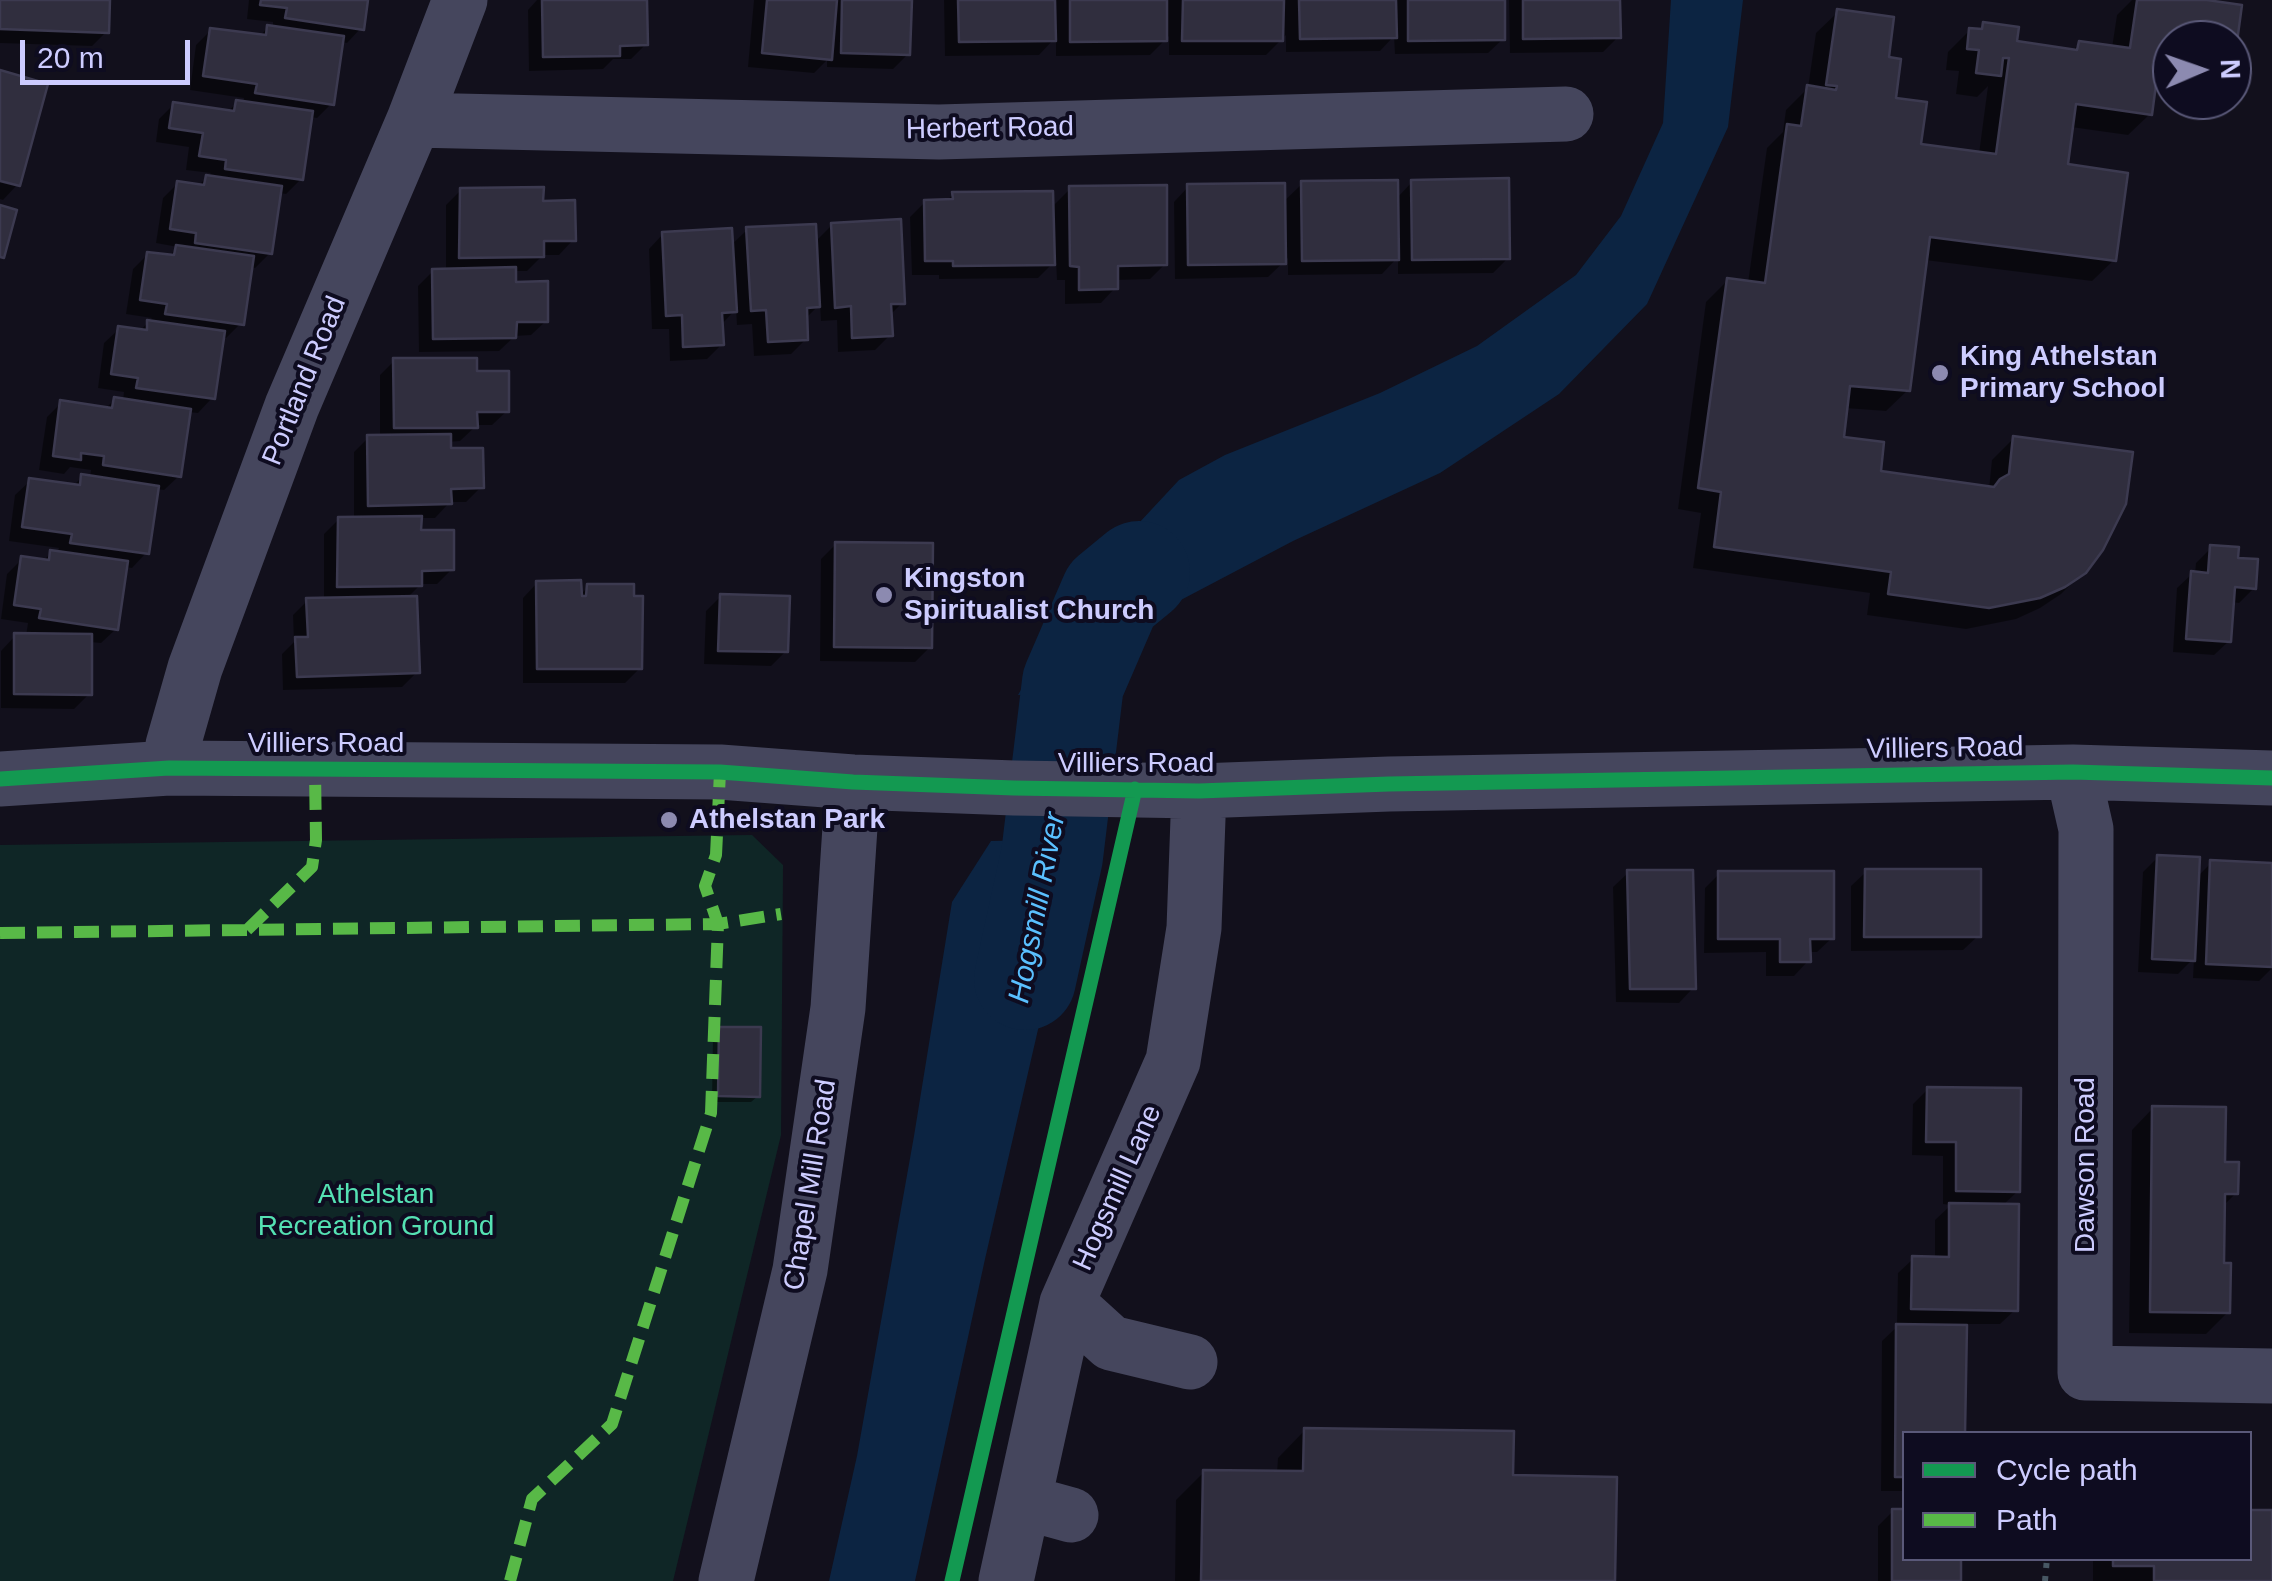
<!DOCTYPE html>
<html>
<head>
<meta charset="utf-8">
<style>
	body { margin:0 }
	#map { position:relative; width:2272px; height:1581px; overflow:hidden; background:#12101c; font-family:Arial,sans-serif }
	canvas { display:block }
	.legend { position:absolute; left:1902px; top:1431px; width:350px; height:130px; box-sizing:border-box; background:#0e0c20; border:2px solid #5a5979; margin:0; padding:12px 18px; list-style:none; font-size:30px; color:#cdccff }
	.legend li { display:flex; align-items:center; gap:20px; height:50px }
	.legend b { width:50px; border:2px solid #5a5979 }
	.north { position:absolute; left:2152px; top:20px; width:100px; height:100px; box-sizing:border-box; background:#0e0c20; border:2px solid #5a5979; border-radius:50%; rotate:88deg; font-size:28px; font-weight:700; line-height:40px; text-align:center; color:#cdccff }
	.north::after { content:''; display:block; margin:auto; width:35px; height:45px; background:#8c8ab0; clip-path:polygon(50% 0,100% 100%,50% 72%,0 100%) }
	.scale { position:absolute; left:20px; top:40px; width:170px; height:45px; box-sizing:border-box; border:5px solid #cdccff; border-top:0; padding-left:12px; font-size:30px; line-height:35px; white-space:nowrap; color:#cdccff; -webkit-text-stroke:8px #0e0c20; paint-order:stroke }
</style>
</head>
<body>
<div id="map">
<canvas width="2272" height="1581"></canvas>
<ul class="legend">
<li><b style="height:12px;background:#139951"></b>Cycle path</li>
<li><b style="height:12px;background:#58b947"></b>Path</li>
</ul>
<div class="north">N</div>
<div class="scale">20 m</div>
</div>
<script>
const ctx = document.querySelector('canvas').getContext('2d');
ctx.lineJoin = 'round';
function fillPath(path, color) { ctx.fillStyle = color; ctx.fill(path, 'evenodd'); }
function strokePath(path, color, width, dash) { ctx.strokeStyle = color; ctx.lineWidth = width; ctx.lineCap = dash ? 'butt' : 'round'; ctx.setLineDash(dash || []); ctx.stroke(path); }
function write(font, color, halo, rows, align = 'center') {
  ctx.font = font + ' Arial,sans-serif'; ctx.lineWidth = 8; ctx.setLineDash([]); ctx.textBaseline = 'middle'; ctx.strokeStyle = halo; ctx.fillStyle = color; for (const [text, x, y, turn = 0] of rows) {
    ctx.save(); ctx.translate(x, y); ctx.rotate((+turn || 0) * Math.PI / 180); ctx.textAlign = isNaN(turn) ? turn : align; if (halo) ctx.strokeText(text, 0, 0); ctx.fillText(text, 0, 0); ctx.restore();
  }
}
fillPath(new Path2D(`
	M752,835L783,865L781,1135L673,1581H0V845Z`), '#0f2626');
fillPath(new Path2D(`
	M1671,0H1743L1728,127L1647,304L1559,394L1440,473L1293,541L1158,612L1081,692L1018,695L1084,582L1179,480L1225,455L1380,393L1477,346L1576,275L1621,216L1663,123Z
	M1079,839L1055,956L985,1259L915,1581H829L857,1456L914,1136L952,902L991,841Z`), '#0c2442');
fillPath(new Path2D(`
	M0,0H108L107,31L92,46L0,43Z
	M249,0H365L361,28L347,43L341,42L332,103L317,118L310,117L301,179L286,194L279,193L270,253L255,268L249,267L241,323L226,338L221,337L212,398L198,413L188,412L179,476L164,490L156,489L146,553L132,568L125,567L116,629L101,643L90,642L89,694L74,709L1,708V651L15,636H26L28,623L1,619L7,574L22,559L42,562L51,553L57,554L59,548L9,541L15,495L30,481L72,487L82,477L90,478L91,470L70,467L64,474L39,470L47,417L61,403L105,409L114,400L123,401L124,392L98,388L104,343L119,329L139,332L152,318L126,314L133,269L148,254L168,257L178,247L156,243L163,198L177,184L197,187L211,173L186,170L189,147L156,142L159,119L174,104L227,112L237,103L243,104L244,98L190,90L196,45L211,30L259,37L268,27L273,28V22L247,19Z
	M537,0H616L646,44L631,59H613L603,69L529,71L528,10Z
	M754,0H910L908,54L893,69L827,67V60L814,73L748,67Z
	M944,0H1502L1503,39L1488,53L1395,54L1394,36L1380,51L1286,52V35L1266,55H1169V36L1150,55L1056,56V37L1039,55L945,56Z
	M1509,0H1618V37L1603,52L1510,53Z
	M2132,0H2189L2240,7L2232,61V40H2172V79L2155,77L2150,114L2128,135L2071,127L2065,166L2114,260L2092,281L1925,260L1908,390L1886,411L1845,408L1841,439L1878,473L1989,489L1992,460L2014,438L2084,571L2061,594L2040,608L2016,619L1966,629L1867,615L1870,593L1693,568L1701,513L1678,509L1706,302L1728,280L1748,283L1767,148L1783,132L1786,110L1808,88L1816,33L1838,12L1886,59L1893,100L1918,146L1979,154L1988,86L1977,97L1956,94L1959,71L1946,70L1948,52L1970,30L1977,31L1984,25L2014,43L2072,51L2080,43L2112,48L2117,15Z
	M0,72L17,185L3,200L0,199Z
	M1412,182L1508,258L1493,273L1398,274V257L1382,274L1288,275V258L1268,277L1175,279L1174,202L1188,187L1282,203L1302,184L1396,199Z
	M1070,189L1165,264L1150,279L1115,280V288L1101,303L1065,304V280H1057L1056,260L1038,278L939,279V275H912L910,217L925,202H946L953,194L1051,208Z
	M461,190L541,203L573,240L559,255H543L527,271H513L514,284L546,321L531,335L515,336L499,351L419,352L418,286L433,271H446V205Z
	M832,225L902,303L889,316L890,335L875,350L838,352L837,320L821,321L820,304L805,319L806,339L791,354L754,356L752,324L737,325L736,309L721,325L722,344L707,359L670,361L669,329H652L649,249L663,234L730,246L747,230L815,242Z
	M394,361L474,374L507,411L492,425H477L460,441L448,442V451L481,487L466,502H450L435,518H419V533L452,569L437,584H421L407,598L417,672L402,687L283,690L282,654L294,642L293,615L307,601L324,600V534L339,519H354V452L368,438H380V375Z
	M836,544L930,647L915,662L820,661L821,559Z
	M2211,548L2235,560L2254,588L2239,603L2232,602L2229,641L2214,655L2173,652L2177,588L2192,574H2195L2196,563Z
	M537,583L579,596L588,587L640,668L625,683H523V598Z
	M721,596L786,651L771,666L704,664L706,611Z
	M2158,857L2196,878L2211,863L2272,866V968L2259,981L2193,978L2194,958L2178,974L2138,972L2143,872Z
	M1866,872L1978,936L1963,950L1851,951V886Z
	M1628,873L1693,988L1679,1003L1616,1002L1613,887Z
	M1719,874L1832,938L1817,952H1808V961L1794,976H1766V952L1704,953L1705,888Z
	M720,1029L758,1096L751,1102H712L713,1036Z
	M1928,1089L2018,1191L2002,1206L2015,1310L2000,1324H1964L1962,1434H1904V1491H1881L1882,1341L1901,1323H1897L1898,1273L1913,1259H1935V1220L1951,1205L1943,1204V1156L1912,1155L1913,1104Z
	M2153,1108L2222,1164L2236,1193L2222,1207L2221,1266L2228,1312L2206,1334L2129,1333L2132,1130Z
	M1305,1430L1510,1477L1613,1581H1175L1176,1500L1204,1472L1277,1473L1278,1458Z
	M1893,1511H1904V1558L1959,1581H1878V1526Z
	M2250,1513H2272V1581H2093V1558H2250Z`), '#0007');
strokePath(new Path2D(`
	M1025,979L1052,856L1073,683L1111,595L1139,572`), '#0c2442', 102);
const building = new Path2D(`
	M0,0H110L109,33L0,29Z
	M261,0H368L364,30L285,18L287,8L260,5Z
	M542,0H647L648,45L620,46V56L543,57Z
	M767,0H837L832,60L762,53Z
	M842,0H912L910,55L841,53Z
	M958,0H1055L1056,41L959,42Z
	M1070,0H1167V41L1070,42Z
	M1183,0H1284L1283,41H1182Z
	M1299,0H1396L1397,38L1300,39Z
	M1408,0H1505V40L1408,41Z
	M1523,0H1620L1621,38L1523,39Z
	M2137,0H2207L2242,5L2234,64H2232V40H2172V55L2160,54L2152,115L2076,104L2068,164L2128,173L2116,261L1930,237L1910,391L1850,386L1844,437L1884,442L1881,471L1994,487L2000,479L2009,474L2013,436L2133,452L2126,504L2103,550L2086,573L2065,587L2040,598L1989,608L1888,594L1891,572L1714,547L1721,492L1698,488L1727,278L1765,283L1787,124L1801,126L1807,85L1836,90L1837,86L1826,85L1837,9L1894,17L1889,57L1901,59L1896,98L1927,102L1921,144L1996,154L2009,58H2003L2001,76L1976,73L1979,50L1967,49L1969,28L1982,29L1983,22L2019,27L2017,41L2077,50L2079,41L2130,48Z
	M267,25L344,36L334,105L255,93L257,84L203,76L210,28L266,35Z
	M0,70L48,84L20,186L0,181Z
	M236,100L313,111L303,180L225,169L226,160L199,156L203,133L169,128L173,102L234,111Z
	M206,175L282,186L272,254L195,243L196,233L170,229L177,181L204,185Z
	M1509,178L1510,259L1412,260L1411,180Z
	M1398,180L1399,260L1302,261L1301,181Z
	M1285,183L1286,264L1188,265L1187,184Z
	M1167,185V265L1118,266V289L1079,290V267L1070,266L1069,186Z
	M544,187L543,201L575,200L576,241H544V257L459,258L460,188Z
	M1053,191L1055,265L953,266V261H925L924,200L953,199L952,192Z
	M0,205L17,210L4,258L0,257Z
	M901,219L905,304H891L893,336L852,338L851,306L835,308L831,223Z
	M816,224L820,307L807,308L808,340L768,342L766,310L751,311L746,227Z
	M732,228L737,312L722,313L724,345L683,347L682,315L666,316L662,232Z
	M176,245L254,256L244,325L165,314L167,304L140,300L147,252L174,255Z
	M516,267V282L548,281V322H517L516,338L433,339L432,269Z
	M147,320L225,331L215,399L136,388L138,378L111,374L118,326L147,330Z
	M393,358H477V371H509V412H477L478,428H394Z
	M114,397L191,409L181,477L103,465L104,456L81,453V460L53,456L60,400L112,408Z
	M451,434V448H483L484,488L451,489L452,504L368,506L367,435Z
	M81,474L159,486L149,554L70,543L72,534L22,527L29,478L80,485Z
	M422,516L421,530H454V570L422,571V586L337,587L338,517Z
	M835,542L933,543L932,648L834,647Z
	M2210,545L2239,547L2238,558L2258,559L2256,589L2235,587L2231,642L2186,639L2191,571L2208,573Z
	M50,550L128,561L118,630L39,618L41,609L14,605L21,556L49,560Z
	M581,580L582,596H586L587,584H634V596H643L642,669H537L536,581Z
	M720,594L790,596L788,652L718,651Z
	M417,596L420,673L297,677L295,637H308L306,598Z
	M14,633L92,634V695L14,694Z
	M2157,855L2200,857L2195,961L2152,959Z
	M2210,860L2272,863V967L2206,964Z
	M1865,869H1981V937H1864Z
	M1627,870H1693L1696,989H1630Z
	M1718,871H1834V939H1810L1811,962H1780V939H1718Z
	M719,1027H761L760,1097L718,1096Z
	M1927,1087L2021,1088L2020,1192L1956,1191V1142H1926Z
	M2152,1106L2226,1107L2225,1162H2239L2238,1194H2225L2224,1263H2231L2230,1313L2150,1312Z
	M1949,1203L2019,1204L2018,1311L1911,1309L1912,1256L1949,1257Z
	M1896,1324L1967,1325L1965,1434H1904V1477H1895Z
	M1304,1428L1514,1431L1513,1475L1617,1477L1615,1581H1201L1203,1470L1303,1471Z
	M1892,1509H1904V1558H1961V1581H1892Z
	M2250,1510H2272V1581H2154V1566H2113V1558H2250Z`);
fillPath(building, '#302e3e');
strokePath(building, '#3c3a50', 2.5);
strokePath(new Path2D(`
	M2045,1581L2047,1558`), '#475763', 6, [5, 8]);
strokePath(new Path2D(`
	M414,120L939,132L1566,114
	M169,768L173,745L195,668L292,406L414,120L460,0
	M2073,772L2086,829L2085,1373L2272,1376
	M0,779L169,768L720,772L853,782L1014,788L1199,791L1389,784L2073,772L2272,778
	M1067,1303L1111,1343L1190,1362
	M1024,1502L1071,1515
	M726,1581L800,1270L838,1008L853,782
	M1006,1581L1067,1303L1173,1061L1194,928L1199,791`), '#45465d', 55);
strokePath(new Path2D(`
	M247,930L312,867L316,840L315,770
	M0,933L718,924L781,914
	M510,1581L532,1499L612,1424L711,1113L718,924L705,886L716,855L720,772`), '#58b947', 12, [25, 12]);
strokePath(new Path2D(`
	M0,779L169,768L720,772L853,782L1014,788L1199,791L1389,784L2073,772L2272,778
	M952,1581L1135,789`), '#139951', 15);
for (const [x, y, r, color] of [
	[1940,373,10,"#8c8ab0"],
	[884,595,10,"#8c8ab0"],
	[669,820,10,"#8c8ab0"]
]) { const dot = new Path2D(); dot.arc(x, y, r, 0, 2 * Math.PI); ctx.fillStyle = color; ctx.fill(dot); strokePath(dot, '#0e0c20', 4); }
write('28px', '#cdccff', '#0e0c20', [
	["Herbert Road",990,129,-1],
	["Portland Road",305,381,-68],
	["Villiers Road",326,744],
	["Villiers Road",1945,749,-1],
	["Villiers Road",1136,764],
	["Dawson Road",2086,1165,-90],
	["Chapel Mill Road",811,1185,-81],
	["Hogsmill Lane",1118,1188,-66]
]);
write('bold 28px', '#cdccff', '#0e0c20', [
	["King Athelstan",1960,357],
	["Primary School",1960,389],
	["Kingston",904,579],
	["Spiritualist Church",904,611],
	["Athelstan Park",689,820]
], 'left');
write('28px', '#55e1b3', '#0e0c20', [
	["Athelstan",376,1195],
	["Recreation Ground",376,1227]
]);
write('italic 30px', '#5ac0ff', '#0e0c20', [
	["Hogsmill River",1038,908,-79]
]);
</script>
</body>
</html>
